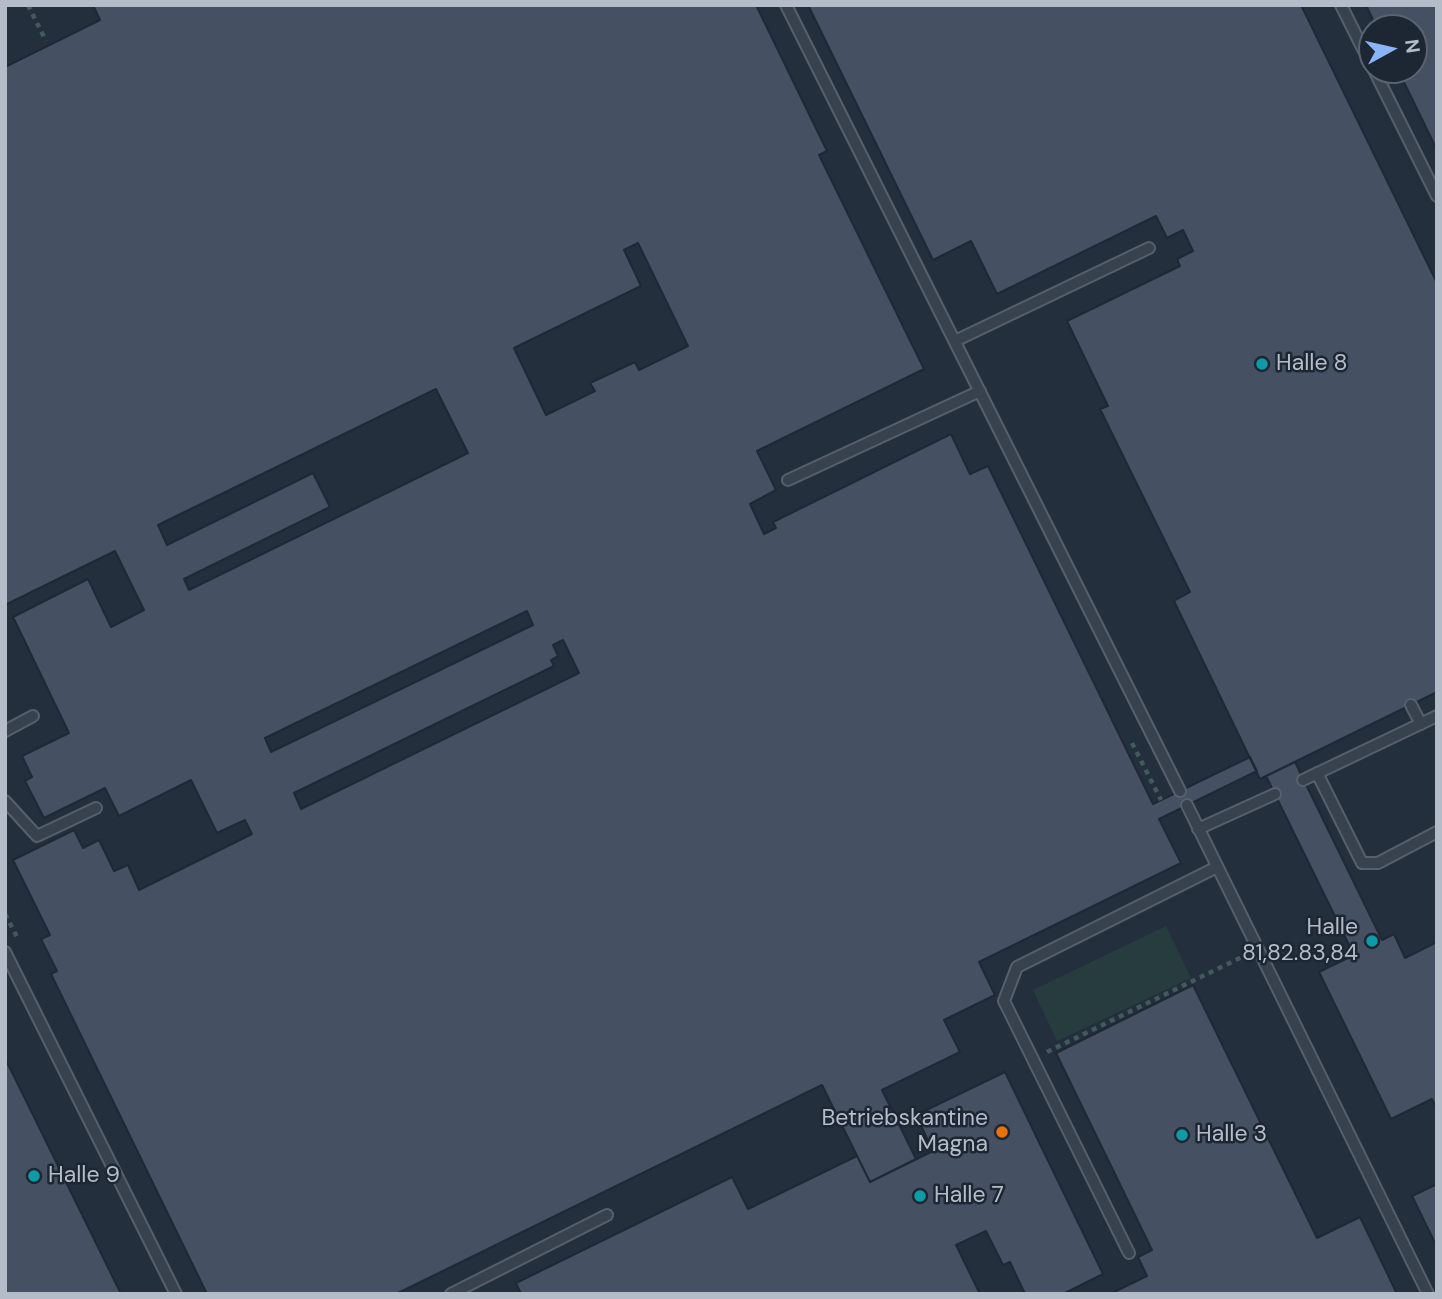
<!DOCTYPE html>
<html>
<head>
<meta charset="utf-8">
<style>
	body { margin:0 }
	#map { position:relative; width:1442px; height:1299px; overflow:hidden; background:#242f3e; font-family:"DM Sans",sans-serif }
	canvas { display:block }
	.frame { position:absolute; inset:0; border:7px solid #b4bcc9; pointer-events:none }
	.north { position:absolute; left:1358px; top:14px; width:70px; height:70px; box-sizing:border-box; background:#1d2633; border:2px solid #59626f; border-radius:50%; rotate:82deg; font-size:19px; font-weight:700; line-height:28px; text-align:center; color:#b4bcc9 }
	.north::after { content:''; display:block; margin:auto; width:24px; height:32px; background:#8ab4f8; clip-path:polygon(50% 0,100% 100%,50% 72%,0 100%) }
</style>
</head>
<body>
<div id="map">
<canvas width="1442" height="1299"></canvas>
<div class="frame"></div>
<div class="north">N</div>
</div>
<script>
const ctx = document.querySelector('canvas').getContext('2d');
ctx.lineJoin = 'round';
function fillPath(path, color) { ctx.fillStyle = color; ctx.fill(path, 'evenodd'); }
function strokePath(path, color, width, dash) { ctx.strokeStyle = color; ctx.lineWidth = width; ctx.lineCap = dash ? 'butt' : 'round'; ctx.setLineDash(dash || []); ctx.stroke(path); }
function write(font, color, halo, rows, align = 'center') {
  ctx.font = font + ' "DM Sans",sans-serif'; ctx.lineWidth = 5; ctx.setLineDash([]); ctx.textBaseline = 'middle'; ctx.strokeStyle = halo; ctx.fillStyle = color; for (const [text, x, y, turn = 0] of rows) {
    ctx.save(); ctx.translate(x, y); ctx.rotate((+turn || 0) * Math.PI / 180); ctx.textAlign = isNaN(turn) ? turn : align; if (halo) ctx.strokeText(text, 0, 0); ctx.fillText(text, 0, 0); ctx.restore();
  }
}
fillPath(new Path2D(`
	M1166,926L1191,978L1057,1041L1033,990Z`), '#263c3f');
const building = new Path2D(`
	M93,5H756L827,151L819,155L924,369L757,451L776,490L750,504L764,534L776,528L773,522L951,434L970,474L988,466L1153,804L1250,757L1257,771L1159,819L1181,863L979,962L995,995L944,1020L960,1052L882,1090L916,1159L870,1182L822,1085L396,1294H207L51,974L57,971L41,939L50,935L13,860L74,830L83,848L99,840L114,871L128,865L139,890L252,834L245,820L217,833L191,780L119,816L105,788L44,818L25,781L32,777L22,756L69,733L13,617L88,579L111,627L144,610L115,551L5,605V67L100,20ZM638,243L688,346L639,370L635,362L590,383L595,391L546,415L514,348L641,286L624,250ZM436,389L468,453L189,590L184,579L330,507L313,473L167,545L158,525ZM527,611L533,625L271,752L265,738ZM563,640L579,673L301,809L294,793L554,666L551,660L558,656L553,645Z
	M808,5H1301L1437,283V692L1260,779L1174,601L1190,592L1100,409L1108,406L1067,321L1180,266L1177,259L1193,251L1183,230L1167,238L1156,216L997,294L971,241L933,260Z
	M1366,5H1437V150L1398,70H1414V28H1377Z
	M1295,762L1382,940L1394,934L1405,958L1437,942V1109L1432,1099L1391,1119L1319,972L1354,955L1266,776Z
	M1193,985L1317,1238L1360,1217L1397,1294H1110L1147,1276L1138,1257L1152,1250L1056,1053Z
	M5,1058L121,1294H5Z
	M1005,1072L1103,1274L1063,1294H1025L1010,1262L1003,1265L986,1231L956,1245L980,1294H521L516,1283L732,1177L748,1209L857,1156L870,1182L933,1151L916,1115Z
	M1437,1184V1247L1412,1196Z`);
fillPath(building, '#455162');
strokePath(building, '#1f2835', 2);
const service = new Path2D(`
	M786,5L1180,791
	M1341,5L1372,67
	M1374,70L1437,196
	M955,341L1149,248
	M788,480L980,391
	M1411,705L1421,724
	M5,731L33,716
	M1317,773L1362,863H1378L1437,832
	M1303,780L1437,716
	M5,801L37,836L96,808
	M1187,805L1428,1294
	M1198,829L1275,794
	M5,952L176,1294
	M1129,1253L1004,1001L1017,967L1217,867
	M451,1294L607,1215`);
strokePath(service, '#565f6c', 14);
strokePath(new Path2D(`
	M28,5L46,41
	M1132,743L1161,800
	M5,914L17,937
	M1047,1052L1244,956`), '#44595c', 4.5, [5, 5]);
strokePath(service, '#38414e', 10);
for (const [x, y, r, color] of [
	[1262,364,7,"#0f9aa8"],
	[1372,941,7,"#0f9aa8"],
	[1002,1132,7,"#e8710a"],
	[1182,1135,7,"#0f9aa8"],
	[34,1176,7,"#0f9aa8"],
	[920,1196,7,"#0f9aa8"]
]) { const dot = new Path2D(); dot.arc(x, y, r, 0, 2 * Math.PI); ctx.fillStyle = color; ctx.fill(dot); strokePath(dot, '#1d2633', 2.5); }
write('23px', '#b4bcc9', '#1d2633', [
	["Halle 8",1276,364],
	["Halle",1358,928,"right"],
	["81,82.83,84",1358,954,"right"],
	["Betriebskantine",988,1119,"right"],
	["Magna",988,1145,"right"],
	["Halle 3",1196,1135],
	["Halle 9",48,1176],
	["Halle 7",934,1196]
], 'left');
</script>
</body>
</html>
